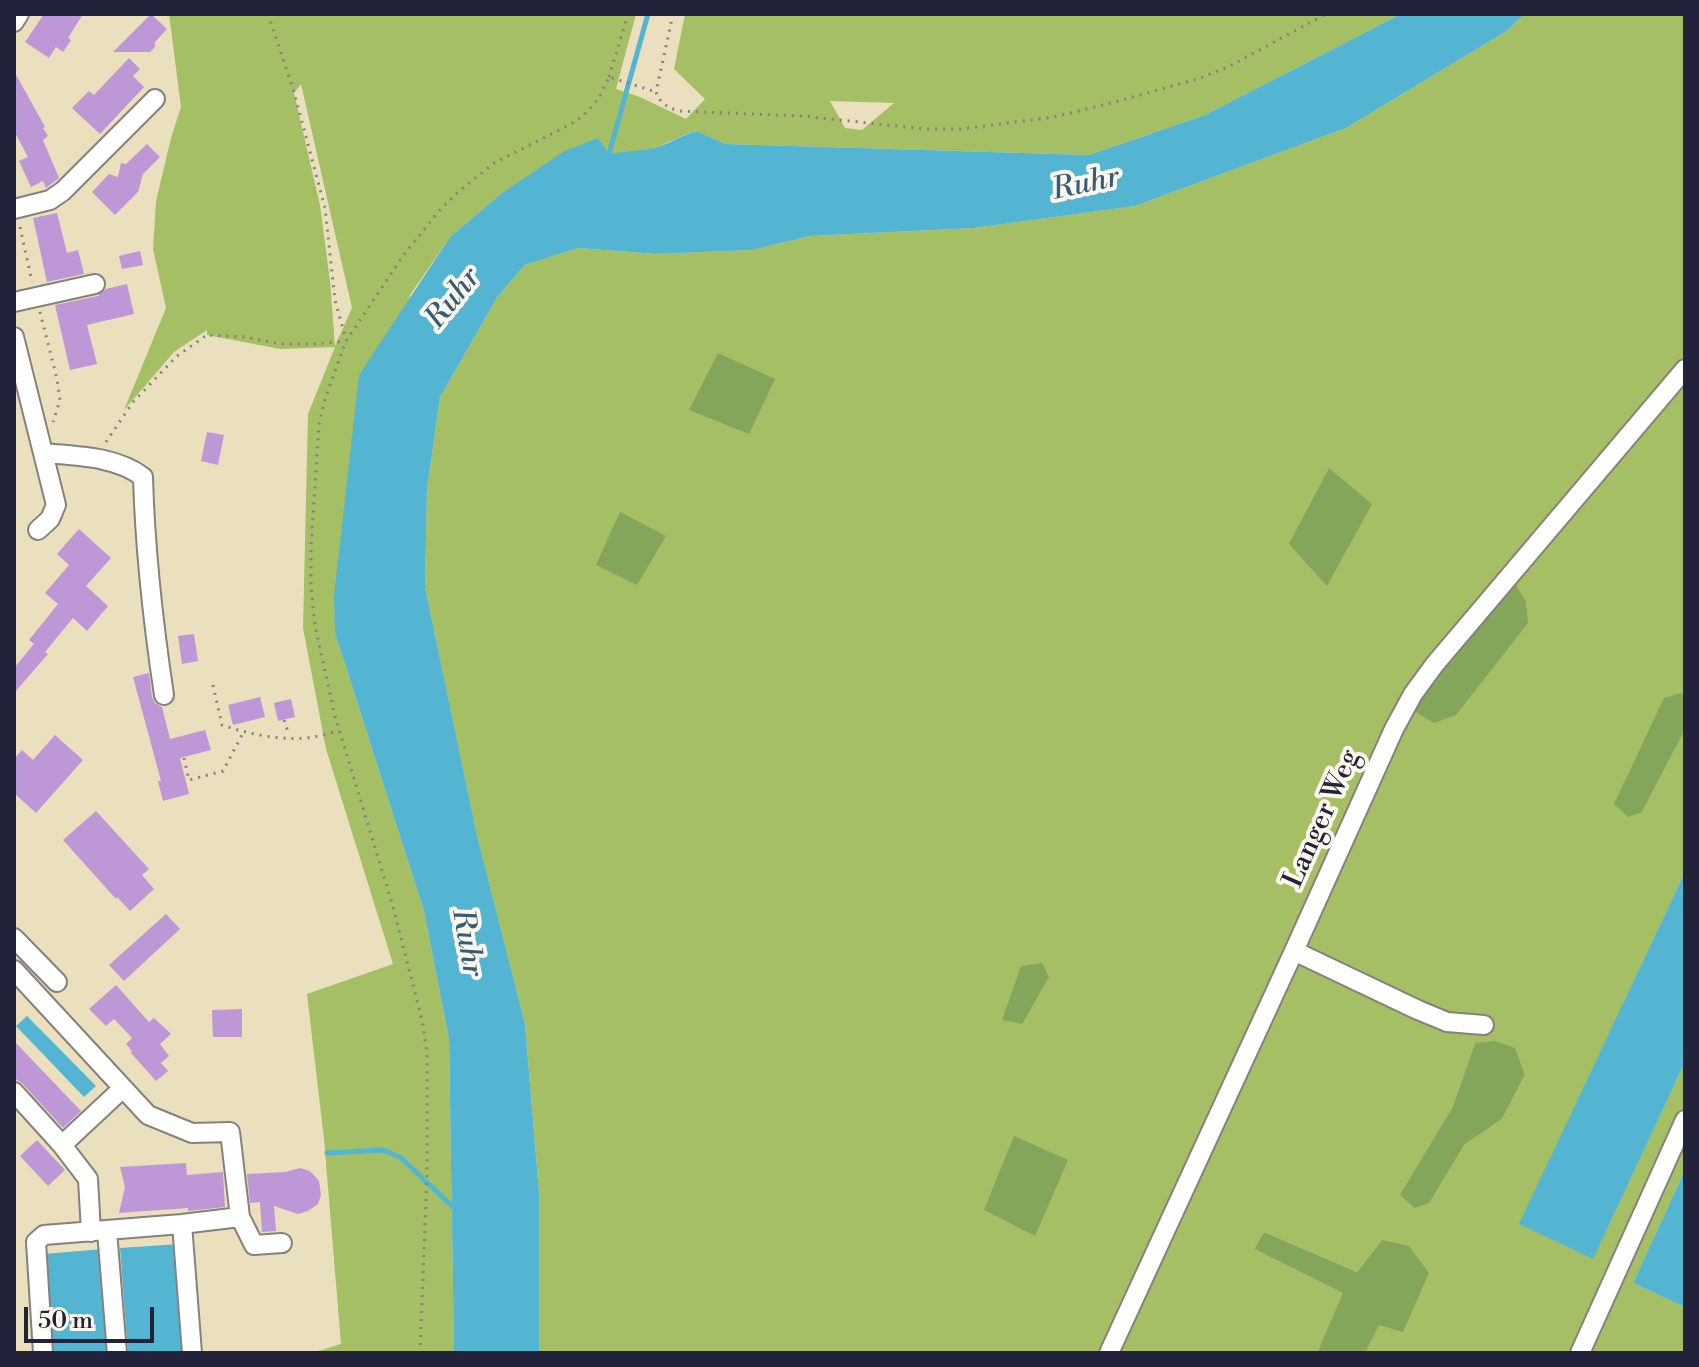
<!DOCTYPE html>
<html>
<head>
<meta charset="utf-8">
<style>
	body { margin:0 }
	#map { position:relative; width:1699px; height:1367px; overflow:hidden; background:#eae0bd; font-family:"Libre Bodoni",serif }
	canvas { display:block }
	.frame { position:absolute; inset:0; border:16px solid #22223b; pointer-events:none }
	.scale { position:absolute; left:24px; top:1307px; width:130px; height:36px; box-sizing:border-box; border:4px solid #22223b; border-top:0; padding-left:10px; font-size:24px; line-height:28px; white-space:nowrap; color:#22223b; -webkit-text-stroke:6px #fbf7ec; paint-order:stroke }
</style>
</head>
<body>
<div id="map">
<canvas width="1699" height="1367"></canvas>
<div class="frame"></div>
<div class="scale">50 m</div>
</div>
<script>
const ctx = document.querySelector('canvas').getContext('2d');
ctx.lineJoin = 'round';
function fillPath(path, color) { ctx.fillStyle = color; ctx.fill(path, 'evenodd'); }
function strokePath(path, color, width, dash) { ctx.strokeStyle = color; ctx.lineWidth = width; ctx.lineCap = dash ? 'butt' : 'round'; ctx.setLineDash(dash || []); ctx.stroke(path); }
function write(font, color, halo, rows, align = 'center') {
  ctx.font = font + ' "Libre Bodoni",serif'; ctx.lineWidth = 8; ctx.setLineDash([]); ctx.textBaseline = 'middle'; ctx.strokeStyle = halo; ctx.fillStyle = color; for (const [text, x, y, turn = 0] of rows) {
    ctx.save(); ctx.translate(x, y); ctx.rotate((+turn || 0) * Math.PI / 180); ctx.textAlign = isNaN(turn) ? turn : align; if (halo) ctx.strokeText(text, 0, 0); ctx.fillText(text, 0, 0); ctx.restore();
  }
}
fillPath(new Path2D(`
	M169,14H636L616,89L640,97L686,119L705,99L674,69L685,14H1401L1205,115L1089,155L725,144L697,131C683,134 671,142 657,147L502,193L450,237L410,295L335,633L424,911L449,1039L454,1353H312L341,1344L324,1139L307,994L393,964L326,749L303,628L308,414L335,347L280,349L207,335V330L174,352L124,410L166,308L153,249L156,201L171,138L181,107ZM301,84L352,308L335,346L330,281L320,205L294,93ZM830,101L894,103L862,130L845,128Z
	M1525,14H1685V697L1681,693L1642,812L1685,730V872L1520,1224L1593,1258L1685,1062V1170L1633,1283L1685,1307V1353H1365L1378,1325L1382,1240L1357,1272L1264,1232L1254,1249L1344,1293L1317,1353H539V1192L525,1024L477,837L425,587L427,489L440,397L498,296L525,265L578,248L656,254L752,250L810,236L974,228L1135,206L1346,128L1505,32ZM1475,1043L1525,1075L1502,1119L1464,1145L1401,1195L1452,1108Z`), '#a5bf65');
fillPath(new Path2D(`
	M718,353L775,379L749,434L689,410Z
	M1329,468L1372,504L1327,586L1289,544Z
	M620,512L666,536L637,585L596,565Z
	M1513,580L1526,602L1528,623L1456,715L1434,723L1411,709Z
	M1681,693L1685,697V730L1642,812L1628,817L1614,804L1664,698Z
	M1042,963L1049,977L1022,1024L1002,1020L1021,966Z
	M1495,1041L1515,1048L1525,1075L1502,1119L1464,1145L1429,1203L1415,1208L1400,1195L1452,1108L1475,1043Z
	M1014,1136L1068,1160L1035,1236L984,1210Z
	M1264,1232L1357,1272L1382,1240L1409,1246L1429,1273L1403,1332L1379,1325L1365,1353H1317L1343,1293L1254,1249Z`), '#84a65a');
fillPath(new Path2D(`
	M1401,14H1525L1505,32L1346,128L1135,206L974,228L810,236L752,250L656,254L578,248L525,265L498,296L440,397L427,489L425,587L477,836L525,1024L539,1192V1353H454L449,1039L424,911L335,633L334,596L359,375L450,237L502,193L563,152L598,138L609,154C626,151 645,151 661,146C674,141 684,134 697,131L725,144L1089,155L1205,115Z
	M1685,872V1062L1593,1259L1519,1224Z
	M27,1016L96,1086L84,1097L16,1026Z
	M1685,1170V1307L1633,1283Z
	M180,1244L188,1353H128L120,1248Z
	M103,1249L111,1353H51L44,1254Z`), '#53b5d2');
strokePath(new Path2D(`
	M604,157L609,154L648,14
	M327,1153L383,1150L400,1157L455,1209`), '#53b5d2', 5);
fillPath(new Path2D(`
	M44,14H83L68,38L71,40L63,52L56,47L49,58L25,42Z
	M151,14L167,29L155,42V47L150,52H113Z
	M129,58L140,69L133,76L144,87L100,134L72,108L89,91L94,95Z
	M14,71L45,127L43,128L48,136L43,140L59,178L46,188L43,181L31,187L19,161L28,157L14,131Z
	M147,144L160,157L143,174L138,192L115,215L92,192L109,174L118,177L121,163L126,164Z
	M57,213L67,253L78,250L84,274L47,282L33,218Z
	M140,251L143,265L122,269L119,256Z
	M127,284L134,314L87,325L97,364L70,370L55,305L98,296L106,289Z
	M207,432L224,435L218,465L201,461Z
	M79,529L111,558L86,586L108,606L87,631L73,618L45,652L48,654L14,693V668L34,644L29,640L58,604L45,593L69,565L57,554Z
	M194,634L198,661L182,664L178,636Z
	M149,673L152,697L155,703L162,707L170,739L205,730L211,750L180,758L189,794L163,801L158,781H161L133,677Z
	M260,697L265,717L233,725L228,705Z
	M291,699L295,717L278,721L274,703Z
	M55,735L83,760L36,813L14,793V759L22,750L33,760Z
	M96,811L149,869L142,875L154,889L130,911L117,897L116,899L63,840Z
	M166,914L180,929L124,981L109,965Z
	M116,985L149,1022L154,1018L171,1034L160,1044L169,1056L161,1063L168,1071L156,1081L131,1053L132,1051L126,1044L132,1038L114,1019L106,1026L89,1009Z
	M242,1009V1037H213L212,1010Z
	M14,1041L81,1111L63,1128L23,1084L14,1078Z
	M37,1140L65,1170L48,1186L20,1156Z
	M186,1163L187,1175L223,1172L225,1207L188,1211V1208L119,1213L125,1187L120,1167Z
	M300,1168L310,1171L319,1181L321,1195L318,1204L308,1211L298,1214L274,1206L276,1231L262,1232L260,1202L250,1203L247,1174L285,1172Z`), '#be97d6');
const minor = new Path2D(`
	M14,22L19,14
	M14,209L50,200L63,191L155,99
	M14,302L95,284
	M14,337L56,505L50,519L38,530
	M43,453C76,456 116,456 143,477C145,550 153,622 164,695
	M14,938L57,982
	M1294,951L1418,1010L1447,1022L1484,1025
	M14,970L148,1115L192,1133L230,1132L240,1217L254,1245L282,1243
	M14,1092L62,1145L88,1179L91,1232
	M62,1145L123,1088
	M182,1224L192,1353
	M107,1231L117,1353
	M43,1353L36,1242L44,1235L182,1224L240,1217
	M1109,1353L1294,951L1394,729L1413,694L1435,664L1685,369
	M1580,1353L1685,1120`);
strokePath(minor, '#86817c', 22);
strokePath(new Path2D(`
	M268,14L294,92L325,208L335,300L346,340
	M673,14L656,92C660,103 667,107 678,111L802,116L926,129H961L1054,117L1115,102L1200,78L1228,67L1326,14
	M609,77L628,14
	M20,227L32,282
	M40,312L57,379L60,400L53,422
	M106,442L133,402L177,356L207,335L245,337L281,344H312L346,341
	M213,685L222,725C248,734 285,742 313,737C322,736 331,733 339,730
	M284,720L289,735
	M184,758L189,780L223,771L243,733
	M420,1353L427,1174V1052L422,1020L394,910L335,716L315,626L311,587V547L319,424L325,399L346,341L403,256L438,212L457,193L494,163L571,124L584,115L599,98L609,77L656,92`), '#86817c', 3, [2, 6]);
strokePath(minor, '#fff', 18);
write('28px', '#22223b', '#fbf7ec', [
	["Langer Weg",1323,819,-66]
]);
write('italic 30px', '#365d77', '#fbf7ec', [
	["Ruhr",1086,185,-12],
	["Ruhr",454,299,-51],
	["Ruhr",466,943,80]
]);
</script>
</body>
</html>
